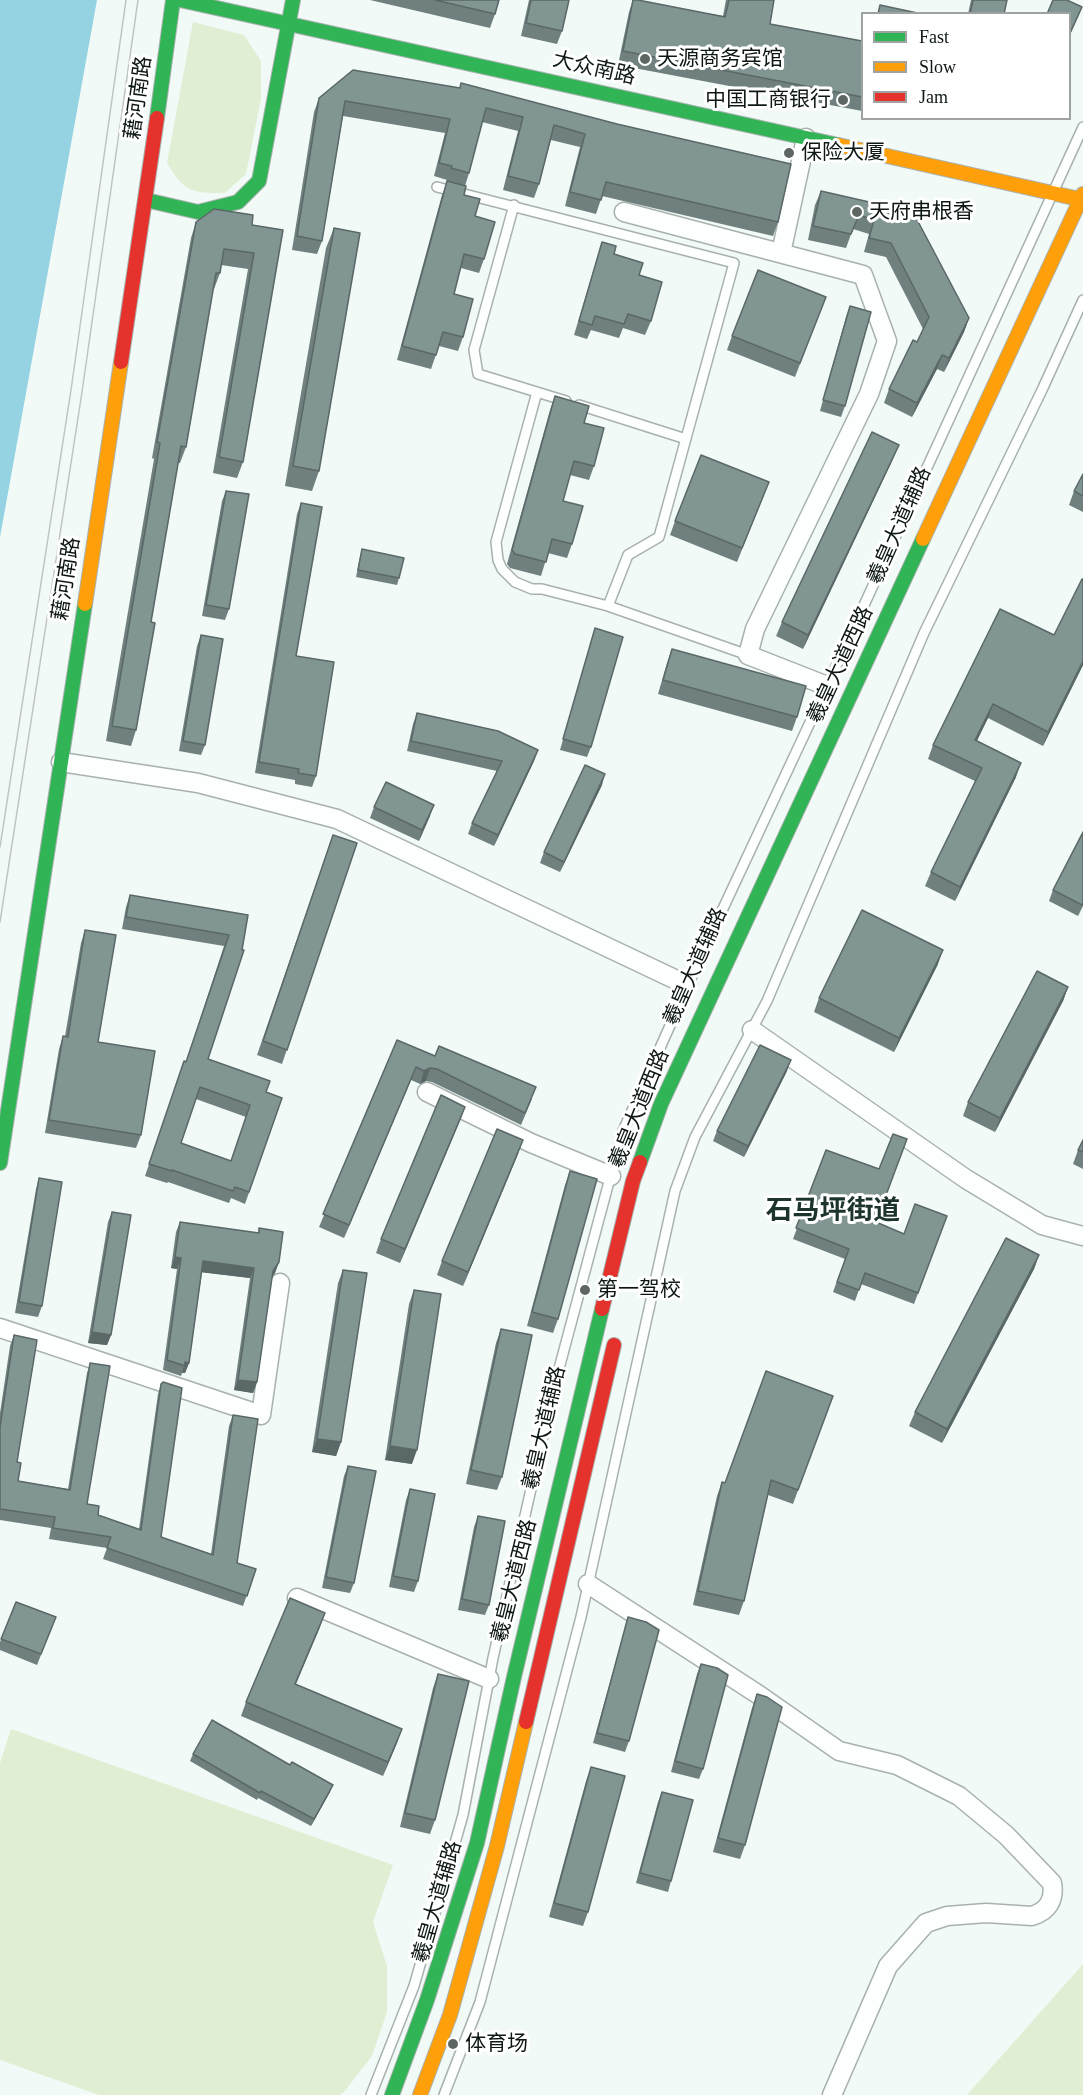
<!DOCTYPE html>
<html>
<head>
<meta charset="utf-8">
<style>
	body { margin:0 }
	#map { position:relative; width:1083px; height:2095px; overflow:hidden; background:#f1faf7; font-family:"Times New Roman",serif }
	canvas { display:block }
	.legend { position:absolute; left:861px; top:12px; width:210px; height:108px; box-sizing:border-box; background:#fff; border:2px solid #9ea2a1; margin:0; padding:8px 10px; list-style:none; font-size:18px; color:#0d1714 }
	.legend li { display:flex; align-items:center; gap:12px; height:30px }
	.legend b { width:30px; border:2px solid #9ea2a1 }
</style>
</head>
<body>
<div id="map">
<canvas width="1083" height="2095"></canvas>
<ul class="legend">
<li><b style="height:8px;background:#30b455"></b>Fast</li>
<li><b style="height:8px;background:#ff9f0a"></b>Slow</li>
<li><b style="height:8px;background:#e5322d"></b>Jam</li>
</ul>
</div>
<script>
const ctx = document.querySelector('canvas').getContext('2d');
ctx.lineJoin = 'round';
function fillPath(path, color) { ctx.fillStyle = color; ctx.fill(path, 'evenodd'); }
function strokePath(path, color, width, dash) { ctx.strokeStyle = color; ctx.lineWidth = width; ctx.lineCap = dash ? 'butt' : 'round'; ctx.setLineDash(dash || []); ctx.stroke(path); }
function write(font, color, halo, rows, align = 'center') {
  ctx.font = font + ' "Times New Roman","Noto Sans SC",serif'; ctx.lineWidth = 6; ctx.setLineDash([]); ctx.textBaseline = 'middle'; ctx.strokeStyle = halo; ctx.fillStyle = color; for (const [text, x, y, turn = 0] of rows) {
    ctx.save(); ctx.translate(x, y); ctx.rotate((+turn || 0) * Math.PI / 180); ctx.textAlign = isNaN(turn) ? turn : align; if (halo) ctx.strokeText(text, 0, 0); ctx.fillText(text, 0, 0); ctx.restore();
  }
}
fillPath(new Path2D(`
	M193,22L244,35L261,61V99L246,174L225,193C192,193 184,192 167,163Z
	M11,1729L393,1865L373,1922L387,1966V2012L372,2056L344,2092L340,2095H99L0,2060V1763Z
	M1083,1964V2095H967Z`), '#e0efd4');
fillPath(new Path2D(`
	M0,0H97L0,537Z`), '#95d2e2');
const lane = new Path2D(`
	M437,187L734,263L659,537L628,555L608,606L748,655
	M514,205L474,350L478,374L566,401
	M537,392L496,542L498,560L502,569L515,582L532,589H542L608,606
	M579,405L686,439
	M371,2095L414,1986L463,1815L493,1658L553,1391L622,1133L706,945L827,686L1083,127
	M444,2095L480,2002L581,1617L675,1191L695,1137L767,1001L924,633L1042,390L1083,300`);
const street = new Path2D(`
	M624,212L863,275L887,341L869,394L755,629L748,655L827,686
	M781,253L806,138
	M61,762L198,783L337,819L687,985
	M752,1030L966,1179L1042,1225L1083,1236
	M427,1092L531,1143L611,1176
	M0,1328L261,1415L280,1283
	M588,1584L759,1695L839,1751L897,1765L959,1796L1006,1835L1052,1883C1055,1900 1048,1911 1032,1916L986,1913L947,1916L926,1923L888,1966L832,2095
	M297,1598L489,1679`);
const fast = new Path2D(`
	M180,0L838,145
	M157,118L173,0
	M146,200L198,212L238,202L259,181L293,0
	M640,1162L661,1104L923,539
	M0,1163L85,604
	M392,2095L427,2000L477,1843L514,1677L602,1309`);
const slow = new Path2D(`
	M838,145L1083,200
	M923,539L1083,194
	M85,604L121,362
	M420,2095L450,2015L497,1846L526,1722`);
const jam = new Path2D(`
	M121,362L157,118
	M602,1309L633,1181L640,1162
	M526,1722L614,1345`);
strokePath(lane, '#a8b1ae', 12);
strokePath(street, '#a8b1ae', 21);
strokePath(fast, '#a8b1ae', 16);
strokePath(slow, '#a8b1ae', 16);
strokePath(jam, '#a8b1ae', 16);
strokePath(lane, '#fdfefe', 9);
strokePath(street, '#fdfefe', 18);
strokePath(fast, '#30b455', 14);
strokePath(slow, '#ff9f0a', 14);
strokePath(jam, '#e5322d', 14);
strokePath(new Path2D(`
	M0,847L71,390L126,0
	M0,922L82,392L138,0`), '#c2c4c4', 1.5);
fillPath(new Path2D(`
	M370,0H499L495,14L490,28Z
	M529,0H569L562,31L557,44L521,36Z
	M633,0L723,16L726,0H774L770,24L862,41V111L618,65L629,12Z
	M971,0H1007L1004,14H968Z
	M353,70L617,124L778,222L773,236L602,196L596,214L565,206L580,147L551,140L539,184L534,198L503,190L518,131L482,122L469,173L465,186L464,195L475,216L484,259L479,273L461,268L454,294L463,337L458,351L439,346L431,369L397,360L442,195L447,183L446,182L447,180L434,176L445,133L343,116L322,241L317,254L292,250L314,112L319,98Z
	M821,191L913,212L969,318L964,332L944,372L937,369L912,417L884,403L889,389L917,342L923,329L886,257L864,252L869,234L853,229L846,248L808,240L815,205Z
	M196,222L252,225L283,230L243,462L237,478L213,473L248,269L221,265L220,273L214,289H213L186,447L180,463H178L151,622L136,730L131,746L106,741L154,459L152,458L191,238Z
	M334,228L319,471L312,491L285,486L326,248Z
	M602,242L614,254L639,275L651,321L645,335L623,328L619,338L591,330L587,339L574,335Z
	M826,297L795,377L727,350L732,336Z
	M850,306L845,406L841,417L820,411L846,317Z
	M555,396L584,423L594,466L589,480L570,475L563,501L572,544L567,558L548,553L541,576L510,568L507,564L550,410Z
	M893,459L803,649L776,636L782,622Z
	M1083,474V512L1069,505L1074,491Z
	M226,491L229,609L225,620L202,616L222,501Z
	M764,495L737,562L670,535L675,521Z
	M301,503L296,656L316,776L312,787L295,784V780L255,773L297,514Z
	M362,549L399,578L397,585L356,577L360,557Z
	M595,628L591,747L587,757L560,750Z
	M201,635L205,745L201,755L179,751L197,646Z
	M1054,635L1083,665L1043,746L988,718L977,741L1016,777L955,901L925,886L931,872L975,781L928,759L933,745Z
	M672,649L797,717L792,731L658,694L667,663Z
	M417,713L538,750L534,761L494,846L468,834L472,823L497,771L407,751L413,724Z
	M602,785L560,872L540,863L544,852Z
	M374,807L430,816L419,841L370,818Z
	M1083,832V906L1078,916L1049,901L1053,890Z
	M333,835L357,843L282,1064L257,1055Z
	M130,895L248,915L208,1059L266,1092L282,1098L245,1204L231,1198L229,1203L168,1182L167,1183L145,1176L184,1061L186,1062L224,946L122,929L126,907ZM196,1099L246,1117L231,1161L181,1143Z
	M85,930L98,1042L141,1135L136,1148L45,1133L59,1049L63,1036H65L81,943Z
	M938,964L894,1052L814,1012L819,998Z
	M1068,987L1063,1001L995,1132L963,1116L968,1102Z
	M397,1040L532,1099L521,1125L432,1082L426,1081L420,1084L411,1080L344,1238L319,1227Z
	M787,1071L744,1157L713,1141L717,1131Z
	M465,1107L400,1263L376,1253L381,1239Z
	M1083,1140V1169L1073,1164L1078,1150Z
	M826,1150L876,1222L904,1234L947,1216L914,1304L861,1284L855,1301L833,1292L845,1259L793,1239Z
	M518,1154L463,1286L437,1275L442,1261Z
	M570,1171L558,1319L553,1333L527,1326L565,1185Z
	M39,1178L42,1306L38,1317L15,1313L36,1189Z
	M112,1212L111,1335L107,1345L88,1343L108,1222Z
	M180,1222L258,1233L259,1228L279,1262L275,1273L272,1278L257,1382L253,1393L234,1390L250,1278L202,1272L189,1363L185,1373H182L181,1376L163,1370L177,1269L171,1268L176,1232Z
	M1039,1255L1034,1269L942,1443L909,1426L915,1412Z
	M343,1270L341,1442L336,1456L312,1452L338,1283Z
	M414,1290L412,1464L385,1460L409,1304Z
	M501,1329L502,1477L497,1490L466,1484L496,1343Z
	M14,1335L18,1481L68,1489L87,1373L90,1363L87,1504L98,1515L139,1529L158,1394L161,1384V1537L211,1554L229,1426L233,1415L237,1563L256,1569L243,1606L103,1559L107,1548L49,1539L51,1528L0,1520V1413L10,1346Z
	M833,1396L793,1504L768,1495L744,1601L739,1615L693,1605L717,1496L722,1482L725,1483Z
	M348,1466L354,1583L350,1593L322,1588L344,1476Z
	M410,1489L418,1581L414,1592L389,1587L406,1500Z
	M478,1516L489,1605L485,1615L458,1610L474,1527Z
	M16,1602L56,1617L37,1665L0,1650V1642Z
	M628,1617L629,1741L625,1752L593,1743L625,1628Z
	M320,1627L296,1684L397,1743L383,1776L241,1716L246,1702Z
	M701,1664L703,1769L699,1779L671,1772L697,1674Z
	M438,1674L435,1820L430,1834L400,1827L433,1688Z
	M757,1694L745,1845L740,1859L713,1852L752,1708Z
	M193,1754L330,1792L311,1826L258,1798L257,1800L190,1761Z
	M591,1767L588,1912L583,1926L549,1917L586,1781Z
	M662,1792L671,1881L668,1892L636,1883L658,1802Z`), '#6f807e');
fillPath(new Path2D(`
	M1082,7L1078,17L1070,35V33Z
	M969,318L964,332L944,372L949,358Z
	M942,355L937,369L912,417L917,403Z
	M899,445L893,459L803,649L808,635Z
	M1083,661V665L1043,746L1048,732Z
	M993,704L988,718L970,754L975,740Z
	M538,750L534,761L494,846L498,835Z
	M1021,763L1016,777L955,901L960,887Z
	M605,774L602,785L560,872L564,862Z
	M434,805L430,816L419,841L422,830Z
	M943,950L938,964L894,1052L899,1038Z
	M1068,987L1063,1001L995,1132L1000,1118Z
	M791,1060L787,1071L744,1157L748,1146Z
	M416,1067L411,1080L344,1238L349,1225Z
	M430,1068L426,1081L420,1084L424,1071Z
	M465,1107L460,1121L400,1263L405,1249Z
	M523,1140L518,1154L463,1286L468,1272Z
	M1039,1255L1034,1269L942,1443L947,1429Z
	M175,1257L181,1258L177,1269L171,1268Z
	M203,1261L254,1268L250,1278L199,1272Z
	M279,1262L275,1273L269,1281L273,1271Z
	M92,1332L111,1335L107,1345L88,1343Z
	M185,1362L189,1363L185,1373H182Z
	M238,1380L257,1382L253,1393L234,1390Z
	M317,1439L341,1442L336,1456L312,1452Z
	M390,1446L417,1450L412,1464L385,1460Z
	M325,1613L320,1627L290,1697L295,1684Z
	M402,1729L397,1743L383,1776L388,1762Z
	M333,1785L330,1792L311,1826L314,1819Z`), '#5a6867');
const building = new Path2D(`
	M435,0H499L495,14Z
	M531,0H569L562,31L526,23Z
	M633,0H638L725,17L729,0H774L770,24L862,41V97L623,51Z
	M973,0H1007L1004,14H970Z
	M1053,0H1067L1082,7L1070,33V14H1047Z
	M880,5L922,14H878Z
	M353,70L460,88L461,83L617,124L791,164L778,222L606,182L601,200L570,192L585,134L554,125L539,184L508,176L523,117L486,108L469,173L451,168L452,166L439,163L450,119L345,101L322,241L297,236L319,98Z
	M447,181L466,186L464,195L480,199L475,216L495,222L484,259L464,254L454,294L473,299L463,337L443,332L436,355L402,346Z
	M821,191L913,212L969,318L949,358L942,355L917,403L889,389L913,340L917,342L929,317L891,243L869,238L874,220L859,215L851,234L813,226Z
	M214,209L253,215L252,225L283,230L243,462L219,457L254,253L224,249L220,273H216L186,447L181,446L151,622L155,623L136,730L112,726L160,443L157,442L196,222Z
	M334,228L360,233L319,471L293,466Z
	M602,242L616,246L614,254L643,263L639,275L662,282L651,321L628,314L624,324L595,316L592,325L579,321Z
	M758,270L826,297L800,363L732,336Z
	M850,306L871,312L845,406L823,400Z
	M555,396L589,406L584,423L604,428L594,466L574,461L563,501L583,506L572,544L552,539L546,562L515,554L512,550Z
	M872,432L899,445L808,635L782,622Z
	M701,455L769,482L742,548L675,521Z
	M1083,474V496L1074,491Z
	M226,491L249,494L229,609L206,605Z
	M301,503L322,507L296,656L334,662L316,776L298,773L299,769L259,762Z
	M362,549L404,558L399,578L358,570Z
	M1082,579H1083V661L1048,732L993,704L975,740L1021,763L960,887L931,872L982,768L933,745L1000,609L1054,635Z
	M595,628L623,637L591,747L563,739Z
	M201,635L223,639L205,745L183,741Z
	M672,649L806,686L797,717L663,680Z
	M417,713L498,731L538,750L498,835L472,823L502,761L411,741Z
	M585,765L605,774L564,862L544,852Z
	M386,782L434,805L422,830L374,807Z
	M1083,832V903L1082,905L1053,890Z
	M333,835L357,843L287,1050L263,1041Z
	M130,895L248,915L242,950H244L208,1059L270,1081L266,1092L282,1098L249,1192L235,1187L233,1191L172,1170V1171L149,1164L184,1061L186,1062L229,935L126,917ZM200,1087L250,1105L231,1161L181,1143Z
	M862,910L943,950L899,1038L819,998Z
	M85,930L116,935L98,1042L155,1051L141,1135L49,1120L63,1036L68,1037Z
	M1037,971L1068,987L1000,1118L968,1102Z
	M397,1040L435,1056L439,1046L536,1087L525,1113L437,1069L430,1068L424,1071L416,1067L349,1225L323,1214Z
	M760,1045L791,1060L748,1146L717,1131Z
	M441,1095L465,1107L405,1249L381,1239Z
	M497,1129L523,1140L468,1272L442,1261Z
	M893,1134L907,1139L876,1222L904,1234L915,1204L947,1216L918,1293L865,1273L859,1290L837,1282L849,1249L796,1228L826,1150L879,1169Z
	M1083,1140V1152L1078,1150Z
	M570,1171L597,1179L558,1319L532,1312Z
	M39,1178L62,1182L42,1306L19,1302Z
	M112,1212L131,1215L111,1335L92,1332Z
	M180,1222L259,1233V1228L283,1232L279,1262L273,1271L257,1382L238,1380L254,1268L203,1261L189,1363L185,1362V1366L167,1360L181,1258L175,1257Z
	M1006,1238L1039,1255L947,1429L915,1412Z
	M343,1270L367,1273L341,1442L317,1439Z
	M414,1290L441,1294L417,1450L390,1446Z
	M501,1329L532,1335L502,1477L471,1470Z
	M14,1335L37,1340L17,1462L21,1463L18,1481L70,1490L90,1363L110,1366L87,1504L99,1506L98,1515L141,1530L161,1384L163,1382L182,1388L161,1537L213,1555L233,1415L258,1419L237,1563L256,1569L247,1596L107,1548L111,1537L53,1528L55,1517L0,1509V1427Z
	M766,1371L833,1396L798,1490L771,1480L744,1601L698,1591L722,1482L725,1483Z
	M348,1466L376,1471L354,1583L326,1577Z
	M410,1489L435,1494L418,1581L393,1576Z
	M478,1516L505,1521L489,1605L462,1599Z
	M290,1598L325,1613L295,1684L402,1729L388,1762L246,1702Z
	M16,1602L56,1617L41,1654L1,1639Z
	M628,1617L646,1622L659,1630L629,1741L597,1733Z
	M701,1664L717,1668L728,1675L703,1769L675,1761Z
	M438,1674L469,1681L435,1820L405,1813Z
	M757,1694L767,1697L782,1707L745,1845L718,1838Z
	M212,1720L290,1765L292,1762L333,1785L314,1819L261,1791L260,1793L193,1754Z
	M591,1767L625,1776L588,1912L554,1903Z
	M662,1792L693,1800L671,1881L640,1873Z`);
fillPath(building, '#819593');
strokePath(building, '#5a6867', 1.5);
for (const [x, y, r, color] of [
	[645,59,6,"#5d6663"],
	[843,100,6,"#5d6663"],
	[789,153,6,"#5d6663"],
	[857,212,6,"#5d6663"],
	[585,1290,6,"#5d6663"],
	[453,2044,6,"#5d6663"]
]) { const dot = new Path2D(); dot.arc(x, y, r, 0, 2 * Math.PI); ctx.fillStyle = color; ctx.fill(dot); strokePath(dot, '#fff', 2); }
write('21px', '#0d1714', '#fff', [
	["天源商务宾馆",657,59],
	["中国工商银行",831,100,"right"],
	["保险大厦",801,153],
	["天府串根香",869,212],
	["第一驾校",597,1290],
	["体育场",465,2044]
], 'left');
write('21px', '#0d1714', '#fff', [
	["大众南路",594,69,13],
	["藉河南路",139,98,-82],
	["羲皇大道辅路",900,526,-66],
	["藉河南路",67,579,-81],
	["羲皇大道西路",841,665,-65],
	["羲皇大道辅路",696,967,-66],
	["羲皇大道西路",640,1109,-68],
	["羲皇大道辅路",545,1428,-77],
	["羲皇大道西路",515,1581,-76],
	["羲皇大道辅路",438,1902,-74]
]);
write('bold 27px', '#1d342d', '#fff', [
	["石马坪街道",833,1212]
]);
</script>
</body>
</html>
